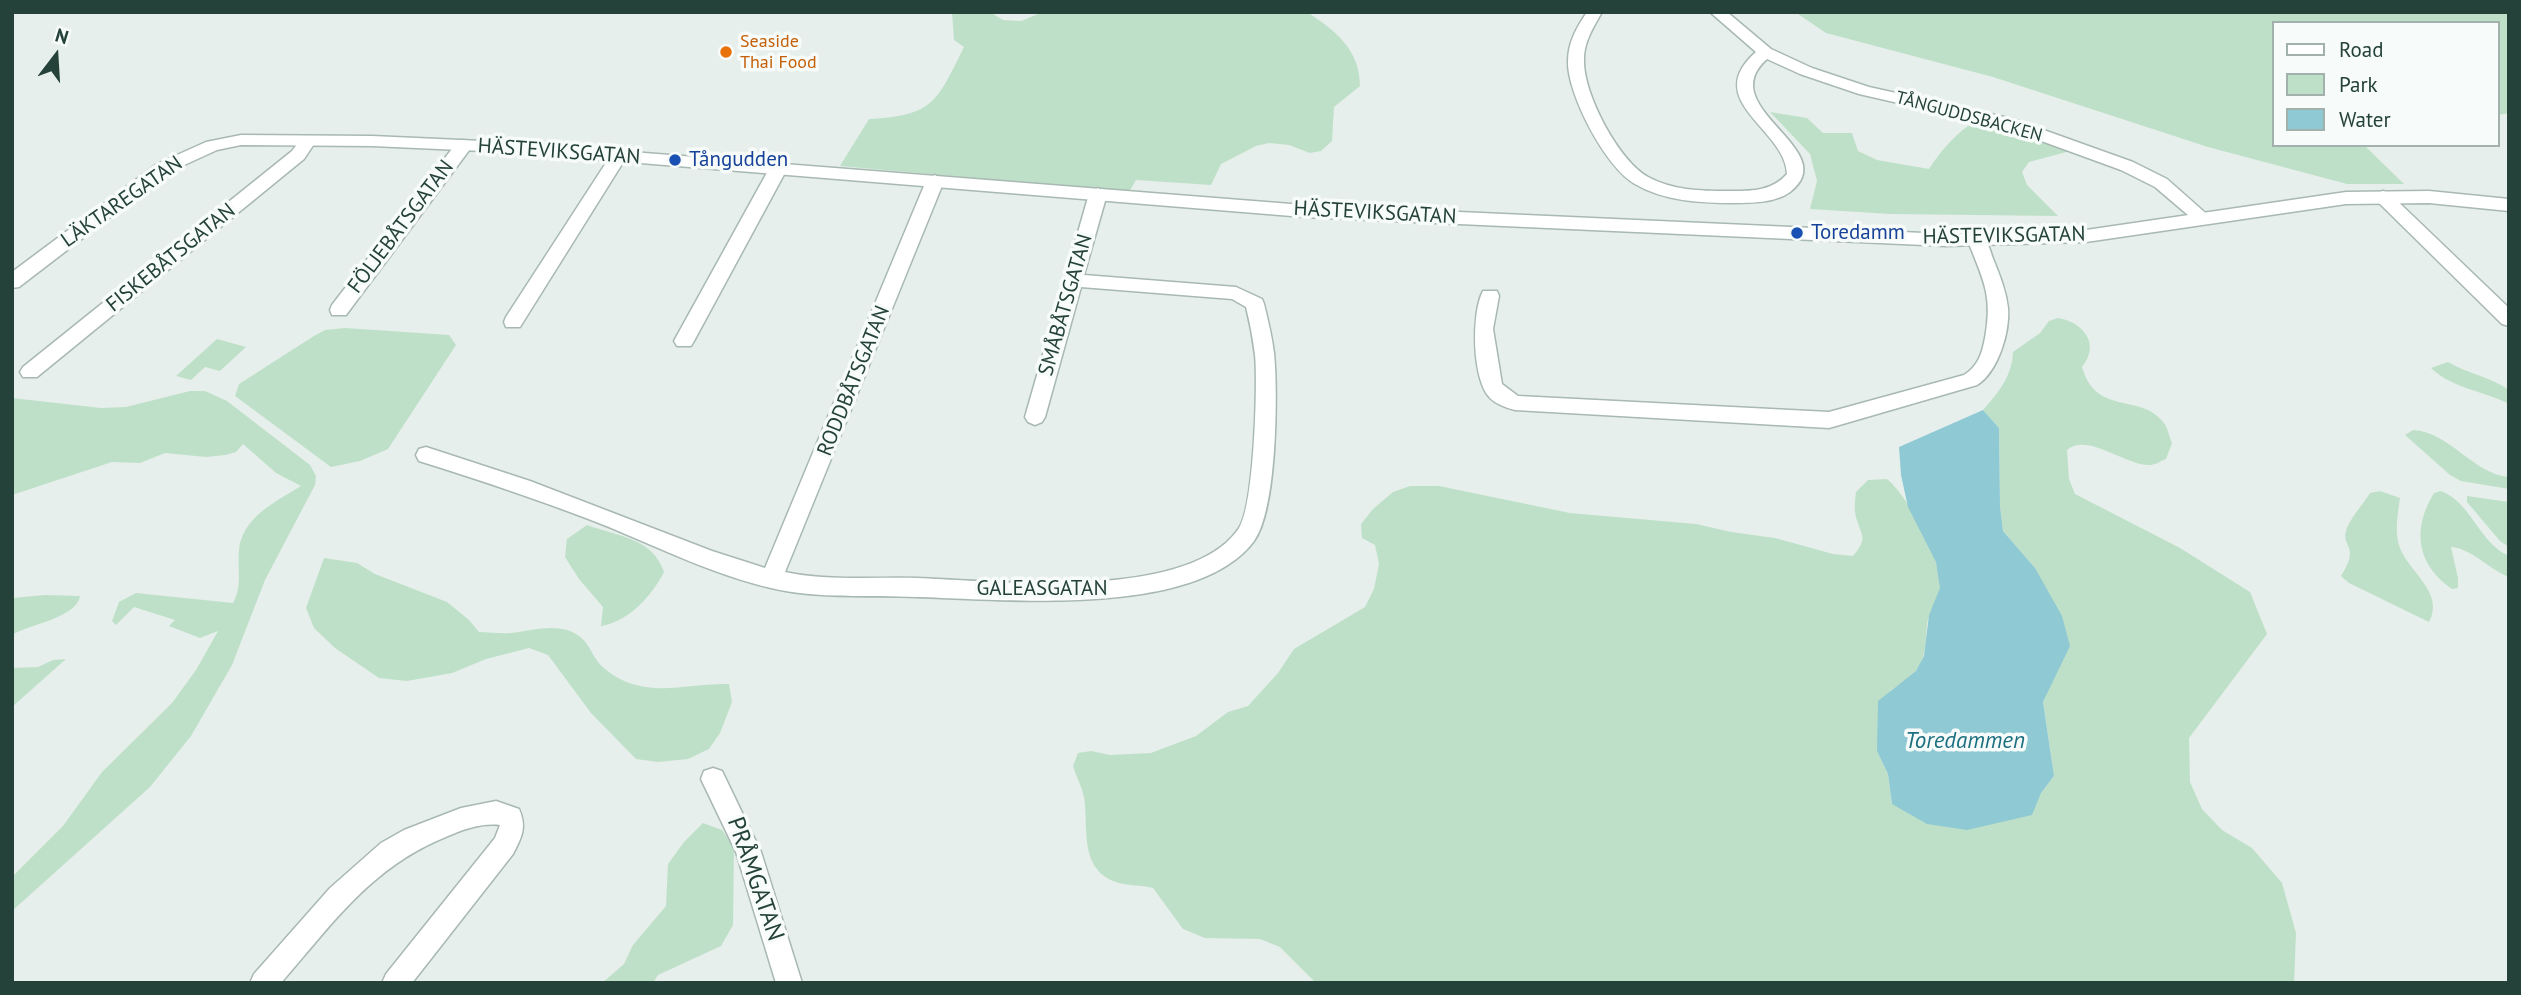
<!DOCTYPE html>
<html>
<head>
<meta charset="utf-8">
<style>
	body { margin:0 }
	#map { position:relative; width:2521px; height:995px; overflow:hidden; background:#e6efeb; font-family:"PT Sans",sans-serif }
	canvas { display:block }
	.frame { position:absolute; inset:0; border:14px solid #24423a; pointer-events:none }
	.legend { position:absolute; left:2272px; top:21px; width:228px; height:126px; box-sizing:border-box; background:#f7fbf9; border:2px solid #a3b1ad; margin:0; padding:9px 12px; list-style:none; font-size:21px; color:#24423a }
	.legend li { display:flex; align-items:center; gap:14px; height:35px }
	.legend b { width:35px; border:2px solid #a3b1ad }
	.north { position:absolute; left:21px; top:21px; width:70px; height:70px; -webkit-text-stroke:5px #f7fbf9; paint-order:stroke; rotate:17deg; font-size:19px; font-weight:700; line-height:28px; text-align:center; color:#24423a }
	.north::after { content:''; display:block; margin:auto; width:24px; height:32px; background:#24423a; clip-path:polygon(50% 0,100% 100%,50% 72%,0 100%) }
</style>
</head>
<body>
<div id="map">
<canvas width="2521" height="995"></canvas>
<div class="frame"></div>
<ul class="legend">
<li><b style="height:9px;background:#fff"></b>Road</li>
<li><b style="height:19px;background:#bfe0c8"></b>Park</li>
<li><b style="height:19px;background:#8ec9d4"></b>Water</li>
</ul>
<div class="north">N</div>
</div>
<script>
const ctx = document.querySelector('canvas').getContext('2d');
ctx.lineJoin = 'round';
function fillPath(path, color) { ctx.fillStyle = color; ctx.fill(path, 'evenodd'); }
function strokePath(path, color, width, dash) { ctx.strokeStyle = color; ctx.lineWidth = width; ctx.lineCap = dash ? 'butt' : 'round'; ctx.setLineDash(dash || []); ctx.stroke(path); }
function write(font, color, halo, rows, align = 'center') {
  ctx.font = font + ' "PT Sans",sans-serif'; ctx.lineWidth = 7; ctx.setLineDash([]); ctx.textBaseline = 'middle'; ctx.strokeStyle = halo; ctx.fillStyle = color; for (const [text, x, y, turn = 0] of rows) {
    ctx.save(); ctx.translate(x, y); ctx.rotate((+turn || 0) * Math.PI / 180); ctx.textAlign = isNaN(turn) ? turn : align; if (halo) ctx.strokeText(text, 0, 0); ctx.fillText(text, 0, 0); ctx.restore();
  }
}
fillPath(new Path2D(`
	M952,12H990L1003,20L1021,21L1043,12H1307C1336,31 1360,50 1360,86L1334,107L1332,141L1321,151L1310,153L1289,145L1269,143L1256,146L1221,164L1211,185L1136,180L1129,192L840,166L869,119C934,116 937,101 964,47L954,40Z
	M1795,12H2509V113L2498,115V23H2274V145H2364L2404,184H2347L2208,147L1993,77L1826,33Z
	M1770,112L1807,118L1823,133H1852L1858,151L1877,160L1929,169C1942,149 1956,133 1977,120L2070,151L2029,162L2022,172L2027,185L2058,216L1891,214L1810,209L1817,181L1810,154Z
	M2058,318C2083,322 2101,344 2082,367C2096,417 2141,392 2164,423C2168,428 2169,437 2172,443L2166,459C2161,461 2155,465 2150,465C2126,466 2087,432 2067,450L2069,479L2075,494L2180,548L2250,592L2267,634L2189,738L2190,782L2202,809L2222,830L2252,848L2282,883L2296,933L2294,983H1316L1280,947L1260,939L1205,938L1183,929L1153,888C1142,885 1127,886 1116,882C1078,869 1089,826 1084,797C1082,787 1076,776 1073,766L1078,753L1091,751L1110,755L1151,753L1196,736L1228,712L1248,706L1278,673L1294,649L1365,607L1374,589L1379,564L1375,545L1362,538L1361,524L1373,509L1393,492L1410,486H1439L1570,513L1696,524L1731,532L1775,538L1833,554L1853,556C1869,537 1861,536 1856,517C1854,509 1855,500 1856,492L1868,480L1887,479C1907,495 1944,561 1940,589C1938,601 1929,611 1927,624C1926,639 1926,659 1916,671C1910,679 1898,685 1890,691L1877,751L1888,774L1892,804L2031,815L2041,793L2054,776L2043,702L2054,678L2035,568L2003,531L2000,506L1999,428L1983,410C1999,392 2012,376 2013,352L2040,333L2049,321Z
	M345,328L449,335L456,345L388,449L360,461L331,467L235,396L239,384L314,336L325,330Z
	M217,339L246,347L220,371L205,367L191,380L176,376Z
	M2448,362C2468,374 2489,376 2509,390V404C2482,390 2453,389 2431,368Z
	M190,391H205L227,401L310,465L316,476L315,485L265,580L232,665L191,736L150,787L12,911V877L63,826L102,772L172,703L196,670L218,631L200,638L169,626L175,620L134,607L116,625L112,621L119,602L136,593L233,603C243,585 237,569 239,550C242,517 277,501 301,486L276,473L243,444L236,452L225,455L206,457L165,453L140,463L112,462L12,495V398L101,408L126,407Z
	M2413,430C2450,432 2473,474 2509,477V489L2461,481L2450,475L2405,435Z
	M2380,491L2400,498C2398,513 2394,533 2400,548C2409,572 2445,593 2429,622L2349,583L2341,576C2362,544 2339,548 2347,528C2352,516 2363,504 2370,493Z
	M2441,491C2471,502 2479,543 2509,556V577C2490,570 2471,548 2451,547L2458,578V588L2452,589C2416,564 2412,529 2434,493Z
	M2467,496L2509,502V547L2500,541L2467,502Z
	M587,525C617,536 653,538 664,572C652,596 628,622 601,626L603,607L579,579L565,557L567,539Z
	M324,558L357,563L375,574L447,602L469,620L479,632C489,632 501,634 511,633C530,631 551,624 570,631C592,640 589,656 605,669C644,701 684,683 729,684L732,702L720,733L709,749L688,759L658,762L636,759L591,713L548,655L529,648L486,659L452,673L407,681L379,678L335,648L314,628L306,608Z
	M45,595L80,596C77,618 29,624 12,635V598Z
	M66,659L12,707V668L38,667L53,660Z
	M703,823L722,830L734,847L733,925L721,946L658,975L653,983H602L624,964L633,945L666,906L668,864L684,842Z`), '#bfe0c8');
fillPath(new Path2D(`
	M1983,410L1999,428L2000,506L2003,531L2035,568L2062,616L2070,646L2043,702L2054,776L2041,793L2032,815L1967,830L1927,824L1892,804L1888,774L1877,751L1878,701L1916,671L1924,656L1929,615L1940,588L1936,562L1908,507L1901,475L1899,447Z`), '#8ec9d4');
const minor = new Path2D(`
	M1587,12H1602C1593,28 1583,43 1584,62C1584,95 1619,161 1648,177C1672,190 1700,191 1727,191C1750,191 1771,192 1787,174C1786,129 1700,101 1756,52L1710,12H1727L1771,49L1812,68L1869,87L2013,119L2133,162L2167,179L2210,217L2207,221H2195L2155,187L2121,170L2003,127L1859,94L1800,74L1767,59C1711,108 1845,150 1790,192C1775,203 1751,203 1733,203C1700,203 1664,201 1635,184C1606,168 1567,94 1568,61C1568,42 1577,27 1587,12Z
	M308,136L316,141L304,159L37,377H23L20,372L23,367L292,151L302,137Z
	M464,140L472,145L470,149L346,315H332L330,310L332,305L458,141Z
	M619,151L627,156L520,327H506L504,322L506,317L613,152Z
	M778,164L787,169L694,341L691,346H677L674,341L769,169Z
	M935,175L944,181L785,572C827,581 874,577 917,578C995,581 1190,602 1239,528C1254,506 1258,385 1255,355C1253,339 1250,323 1246,307L1232,299L1081,287L1045,417L1042,422L1035,425L1028,422L1025,417L1089,194L1098,188L1107,194L1084,275L1236,287L1262,299L1264,304C1268,320 1272,337 1274,353C1278,393 1277,510 1254,541C1196,619 1003,599 916,597C869,595 817,599 771,588C715,575 662,549 609,527C546,502 483,481 419,461L416,455L419,449L426,447L530,481L712,551L765,568L926,181Z
	M2383,191L2389,193L2509,308V326L2502,324L2377,201L2374,197L2377,193Z
	M1977,235C1988,238 1990,251 1994,261C2000,276 2006,291 2008,308C2010,332 1998,372 1977,385L1829,428L1515,410C1507,408 1496,404 1490,398C1472,380 1471,313 1483,291H1497L1499,296L1493,329L1502,384L1518,396L1829,412L1964,375C1978,366 1982,354 1985,338C1993,295 1983,280 1968,241Z
	M713,768L722,771L761,852L802,983H776L736,852L701,779L704,771Z
	M496,801L519,809C527,827 522,837 513,854L412,983H382L386,974L495,838L500,825C481,823 465,829 448,836C372,866 333,923 281,983H250L254,974L330,888L381,843L404,830L461,808Z`);
const tertiary = new Path2D(`
	M241,135L372,136L505,142L1304,205L1946,234L2086,230L2346,192L2429,191L2509,199V211L2429,203L2346,204L2086,242L1946,246L1304,217L505,152L372,146L241,145L217,150L169,172L19,287L12,288V272L157,164L206,142Z`);
strokePath(minor, '#a8b8b2', 3);
strokePath(tertiary, '#a8b8b2', 3);
fillPath(minor, '#fff');
fillPath(tertiary, '#fff');
for (const [x, y, r, color] of [
	[726,52,7,"#e8710a"],
	[675,160,7,"#1a4fb4"],
	[1797,233,7,"#1a4fb4"]
]) { const dot = new Path2D(); dot.arc(x, y, r, 0, 2 * Math.PI); ctx.fillStyle = color; ctx.fill(dot); strokePath(dot, '#f7fbf9', 2.5); }
write('18px', '#c56008', '#f7fbf9', [
	["Seaside",740,42],
	["Thai Food",740,63]
], 'left');
write('18px', '#24423a', '#f7fbf9', [
	["TÅNGUDDSBACKEN",1969,117,15]
]);
write('21px', '#24423a', '#f7fbf9', [
	["HÄSTEVIKSGATAN",559,152,4],
	["LÄKTAREGATAN",122,202,-35],
	["HÄSTEVIKSGATAN",1375,213,3],
	["FÖLJEBÅTSGATAN",401,227,-53],
	["HÄSTEVIKSGATAN",2004,236,-1],
	["FISKEBÅTSGATAN",171,258,-39],
	["SMÅBÅTSGATAN",1066,305,-74],
	["RODDBÅTSGATAN",854,381,-68],
	["GALEASGATAN",1042,589]
]);
write('21px', '#164399', '#f7fbf9', [
	["Tångudden",689,160],
	["Toredamm",1811,233]
], 'left');
write('italic 23px', '#1c6f80', '#f7fbf9', [
	["Toredammen",1965,741]
]);
write('24px', '#24423a', '#f7fbf9', [
	["PRÅMGATAN",755,879,71]
]);
</script>
</body>
</html>
